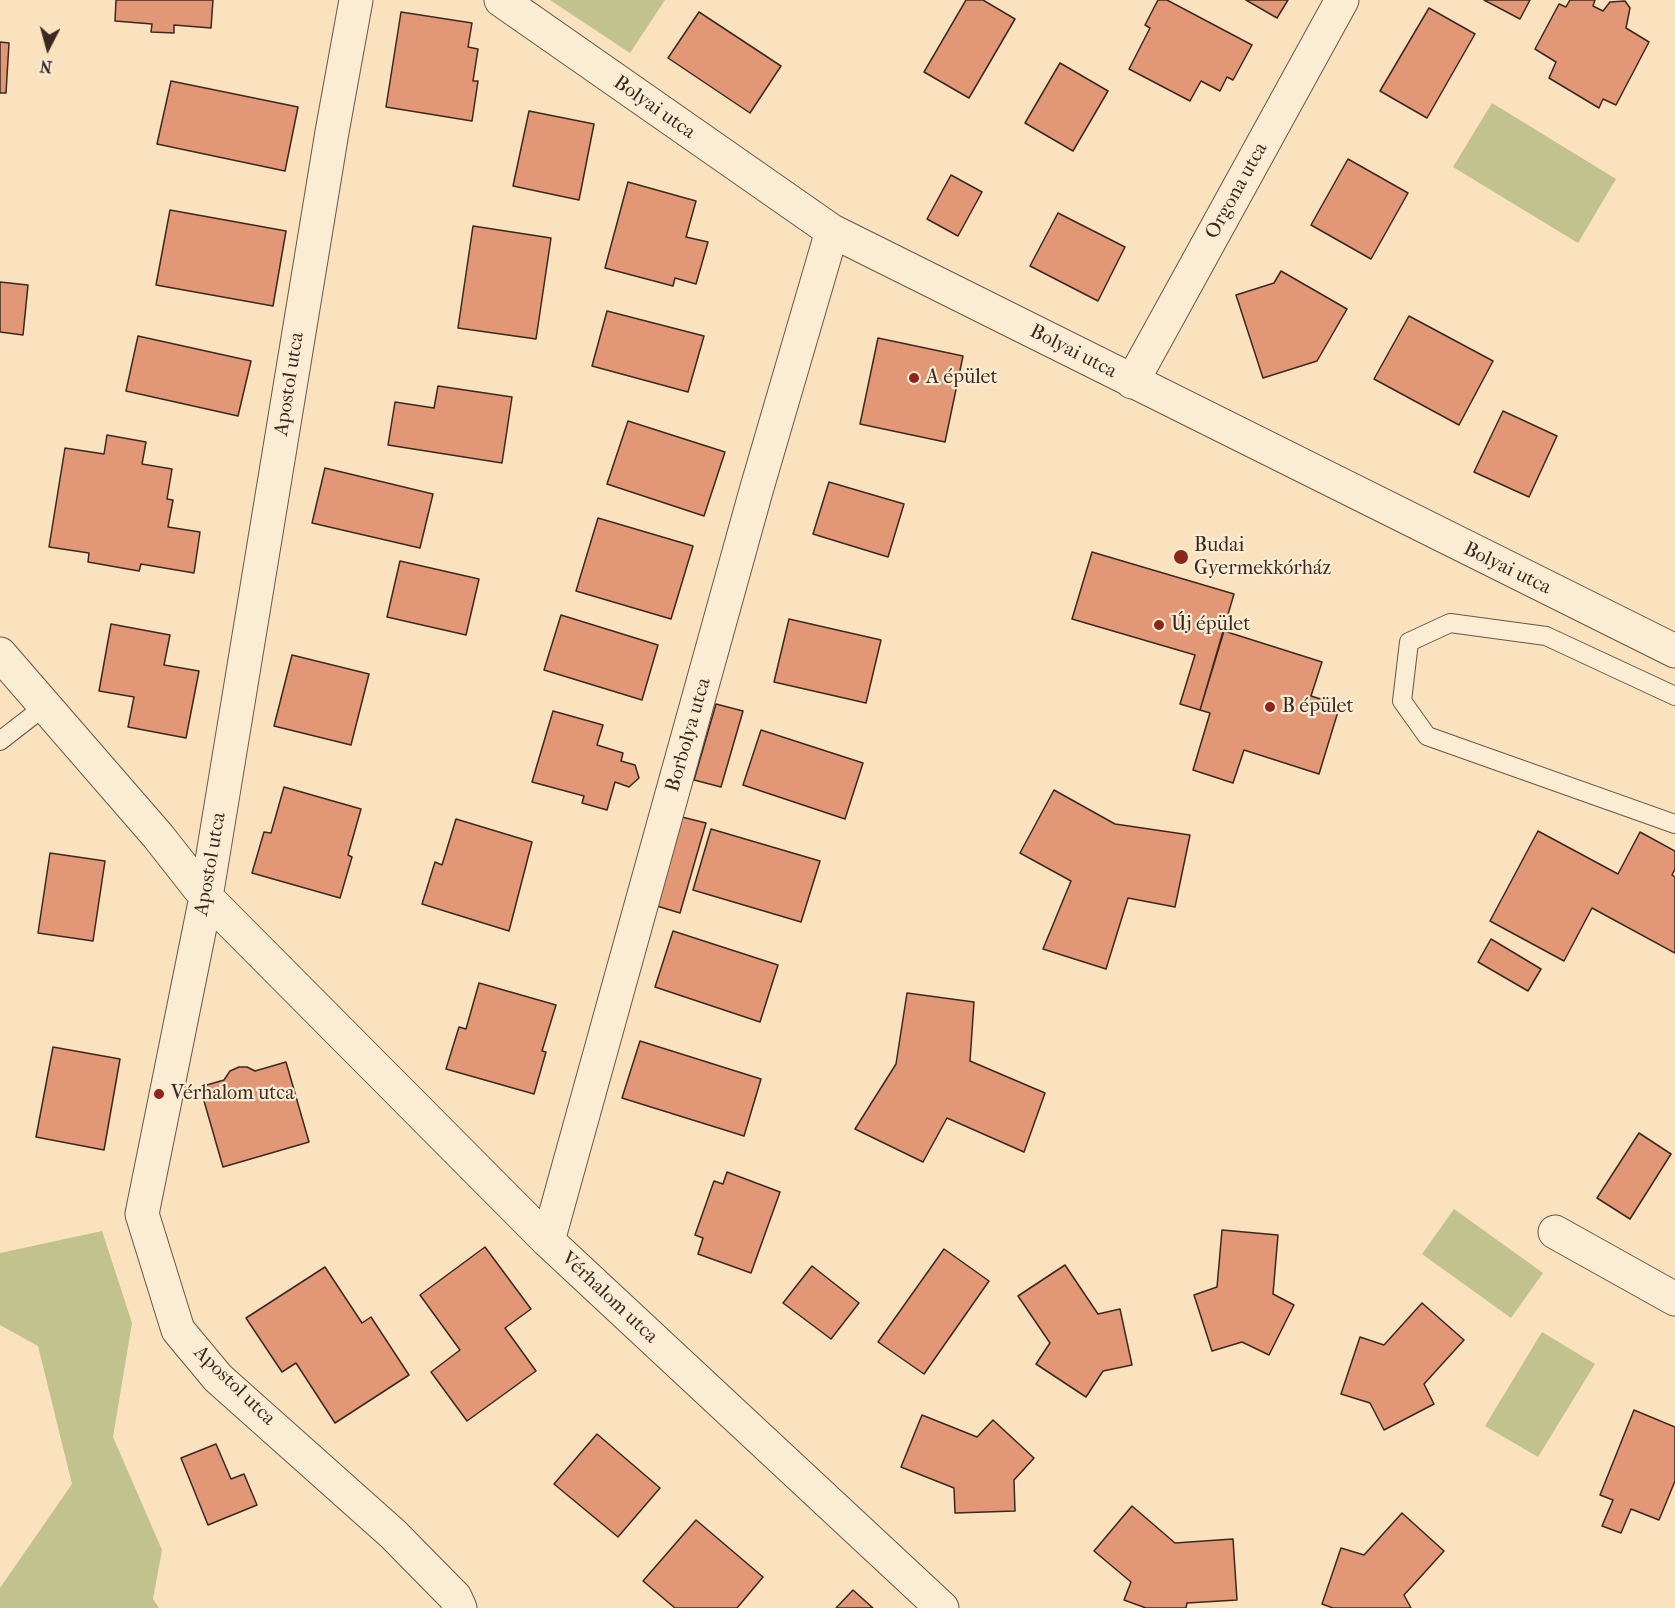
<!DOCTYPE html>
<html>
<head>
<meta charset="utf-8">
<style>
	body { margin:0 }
	#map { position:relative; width:1675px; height:1608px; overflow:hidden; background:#f9e2bd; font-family:"IM FELL French Canon",serif }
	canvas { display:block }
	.north { position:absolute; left:18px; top:18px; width:60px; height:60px; -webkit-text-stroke:4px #fbecd4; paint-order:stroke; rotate:186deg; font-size:16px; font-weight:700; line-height:24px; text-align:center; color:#3b2820 }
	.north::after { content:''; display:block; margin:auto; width:21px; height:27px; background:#3b2820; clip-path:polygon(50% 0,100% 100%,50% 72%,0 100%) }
</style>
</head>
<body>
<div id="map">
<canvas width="1675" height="1608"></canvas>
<div class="north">N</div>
</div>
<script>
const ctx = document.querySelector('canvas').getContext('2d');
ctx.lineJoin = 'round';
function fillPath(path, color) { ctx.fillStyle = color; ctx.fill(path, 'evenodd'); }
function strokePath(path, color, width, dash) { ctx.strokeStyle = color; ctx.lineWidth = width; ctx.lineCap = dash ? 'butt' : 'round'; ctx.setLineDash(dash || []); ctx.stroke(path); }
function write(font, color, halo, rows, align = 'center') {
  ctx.font = font + ' "IM FELL French Canon",serif'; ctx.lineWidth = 4.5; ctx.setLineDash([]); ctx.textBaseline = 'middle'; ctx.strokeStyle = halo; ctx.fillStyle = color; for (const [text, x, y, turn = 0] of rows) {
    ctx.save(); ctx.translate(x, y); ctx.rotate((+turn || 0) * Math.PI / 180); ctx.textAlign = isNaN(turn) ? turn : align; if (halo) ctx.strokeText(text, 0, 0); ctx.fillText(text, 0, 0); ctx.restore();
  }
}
fillPath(new Path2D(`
	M550,0H665L630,53Z
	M1492,103L1616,179L1578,243L1453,167Z
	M1454,1209L1543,1273L1511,1318L1422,1254Z
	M102,1231L132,1323L113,1437L162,1550L153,1599L159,1608H0V1588L72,1484L38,1346L0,1325V1253Z
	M1542,1332L1595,1364L1538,1457L1485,1426Z`), '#c1c28e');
const building = new Path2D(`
	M116,0H213L211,28L174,25V33L151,32L152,24L115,21Z
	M966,0H983L1015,19L969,98L924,72Z
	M1158,0H1167L1252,45L1233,80L1227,77L1220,91L1201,81L1190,101L1129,69L1150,28L1145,25Z
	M1246,0H1288L1277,18Z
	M1484,0H1530L1520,19Z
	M1570,0H1595L1593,6L1603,11L1610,2L1625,1L1630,8L1626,28L1649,42L1616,105L1603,99L1599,108L1549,78L1556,62L1535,49L1559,4L1566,7Z
	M1429,8L1475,34L1427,118L1380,91Z
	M401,12L472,23L468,47L478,49L473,81H478L472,121L386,107Z
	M699,12L781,66L750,113L668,58Z
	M0,42L9,43L6,93H0Z
	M1060,63L1108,91L1073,151L1025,123Z
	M171,81L298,107L285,171L157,144Z
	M529,111L594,124L579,200L513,186Z
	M1348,159L1408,193L1371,259L1311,225Z
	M951,175L982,192L958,236L927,219Z
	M628,182L696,201L686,237L708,242L696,284L675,278L673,286L605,268Z
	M170,210L286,231L273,306L156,285Z
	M1058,213L1125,247L1098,301L1030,266Z
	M473,226L551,238L536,339L458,328Z
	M1281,271L1347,309L1317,361L1263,378L1236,295L1274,283Z
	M0,282L28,285L23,335L0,332Z
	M607,311L704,336L688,392L592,366Z
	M1409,316L1493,361L1459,425L1374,379Z
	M138,336L251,361L238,416L126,391Z
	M878,338L963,356L945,442L860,424Z
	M438,386L512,397L502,463L388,445L395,402L434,408Z
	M1503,411L1557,436L1529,497L1474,472Z
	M628,421L725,452L704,516L607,484Z
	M107,435L146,442L142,464L172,469L167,499L173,500L168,527L200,532L194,573L141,564L139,571L88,562L89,553L49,547L65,448L104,454Z
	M325,468L433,494L420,548L312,523Z
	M829,482L904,504L888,557L813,534Z
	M598,518L693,546L671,619L576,591Z
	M1092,552L1234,594L1200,710L1180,704L1195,655L1072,619Z
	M400,561L479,579L466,635L387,617Z
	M561,615L658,645L642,700L544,670Z
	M789,619L881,640L866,703L774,682Z
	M111,624L170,635L164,665L199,671L186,738L128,727L134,697L99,691Z
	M1224,631L1322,662L1311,696L1340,705L1319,774L1244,750L1233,783L1193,770L1210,713L1200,710Z
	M292,655L369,674L351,745L274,726Z
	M716,704L743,711L721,787L694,780Z
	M553,711L603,725L597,745L623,753L621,761L635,765L639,778L629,787L615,782L607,810L582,803L584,796L532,782Z
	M761,730L863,763L845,819L743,785Z
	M284,787L361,809L348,855L352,857L340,898L252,873L264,832L271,833Z
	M1054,790L1115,824L1190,835L1175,907L1128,898L1106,969L1043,949L1071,881L1020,853Z
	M682,817L706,823L680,913L657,906Z
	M456,819L532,842L509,931L422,904L435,862L442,865Z
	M711,829L820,861L801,922L693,890Z
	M1538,831L1618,874L1640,832L1675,851V869L1672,875L1675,877V953L1592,908L1564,961L1490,921Z
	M50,853L105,861L93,941L38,933Z
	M673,931L778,965L760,1022L655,987Z
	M1491,939L1541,969L1528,991L1478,962Z
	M479,983L556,1005L542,1051L546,1052L534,1094L446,1069L459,1027L466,1029Z
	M907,993L974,1002L970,1061L1045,1093L1024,1152L947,1118L923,1162L855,1129L896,1064Z
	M640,1041L761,1079L744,1136L622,1098Z
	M53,1047L120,1059L104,1150L36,1137Z
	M286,1062L309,1142L223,1167L200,1087L224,1080L230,1071L239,1067H247L255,1071Z
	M1639,1133L1671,1154L1630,1219L1597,1198Z
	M727,1172L780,1192L751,1273L698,1254L703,1238L695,1235L714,1181L723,1184Z
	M1222,1230L1278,1235L1273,1294L1294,1305L1269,1355L1242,1342L1212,1351L1194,1295L1217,1287Z
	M485,1247L531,1309L505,1328L536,1371L467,1421L431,1372L460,1350L420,1295Z
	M944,1249L989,1281L924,1374L878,1342Z
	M1065,1265L1098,1314L1120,1309L1132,1365L1103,1371L1086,1397L1036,1364L1050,1343L1018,1296Z
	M812,1266L859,1303L831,1339L783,1303Z
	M325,1267L362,1323L371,1317L409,1375L335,1423L296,1363L282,1372L246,1318Z
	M1422,1303L1464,1340L1424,1384L1434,1404L1384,1430L1370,1403L1341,1394L1360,1337L1384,1345Z
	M1634,1410L1675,1427V1481L1659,1520L1631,1509L1621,1533L1602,1526L1613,1500L1600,1495Z
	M922,1415L977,1437L993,1420L1034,1458L1014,1480L1015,1511L955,1513L954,1488L901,1467Z
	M597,1434L660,1488L618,1537L554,1484Z
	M216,1444L231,1479L244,1474L257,1505L208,1525L181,1458Z
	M1132,1506L1175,1543L1233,1539L1237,1600L1187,1603L1186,1608H1146L1124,1600L1131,1582L1094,1551Z
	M1402,1513L1444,1551L1404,1595L1411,1608H1333L1322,1604L1341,1548L1364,1555Z
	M696,1520L763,1577L737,1608H675L643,1581Z
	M853,1590L873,1608H836Z`);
fillPath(building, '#e29877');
strokePath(building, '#3b2820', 1.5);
const service = new Path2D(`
	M1675,696L1546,636L1450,623L1409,642L1402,701L1427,736L1675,824
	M0,741L45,706`);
const minor = new Path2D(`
	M356,0L332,132L206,897L142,1214L178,1330L218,1378L393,1534L455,1597L460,1608
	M501,0L832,231L1675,651
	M1132,382L1342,0
	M0,654L158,836L206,897L548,1241L942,1608
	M1555,1232L1675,1299
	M548,1241L756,491L832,231`);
strokePath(service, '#6a5647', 20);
strokePath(minor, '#6a5647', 35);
strokePath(service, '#fbecd4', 18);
strokePath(minor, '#fbecd4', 33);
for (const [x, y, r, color] of [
	[914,378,6,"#8f2418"],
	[1181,557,8,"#8f2418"],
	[1159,625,6,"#8f2418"],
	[1270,707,6,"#8f2418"],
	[159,1094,6,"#8f2418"]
]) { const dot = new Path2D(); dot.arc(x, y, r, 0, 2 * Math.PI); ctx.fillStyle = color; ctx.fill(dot); strokePath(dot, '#fbecd4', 2); }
write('20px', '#3b2820', '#fbecd4', [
	["Bolyai utca",654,108,35],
	["Orgona utca",1237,191,-61],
	["Bolyai utca",1073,352,27],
	["Apostol utca",290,384,-81],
	["Bolyai utca",1507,569,26],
	["Borbolya utca",689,735,-74],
	["Apostol utca",211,864,-80],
	["Vérhalom utca",609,1298,43],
	["Apostol utca",234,1386,44]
]);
write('20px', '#3b2820', '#fbecd4', [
	["A épület",926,378],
	["Budai",1194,546],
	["Gyermekkórház",1194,569],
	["Új épület",1171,625],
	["B épület",1282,707],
	["Vérhalom utca",171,1094]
], 'left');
</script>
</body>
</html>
